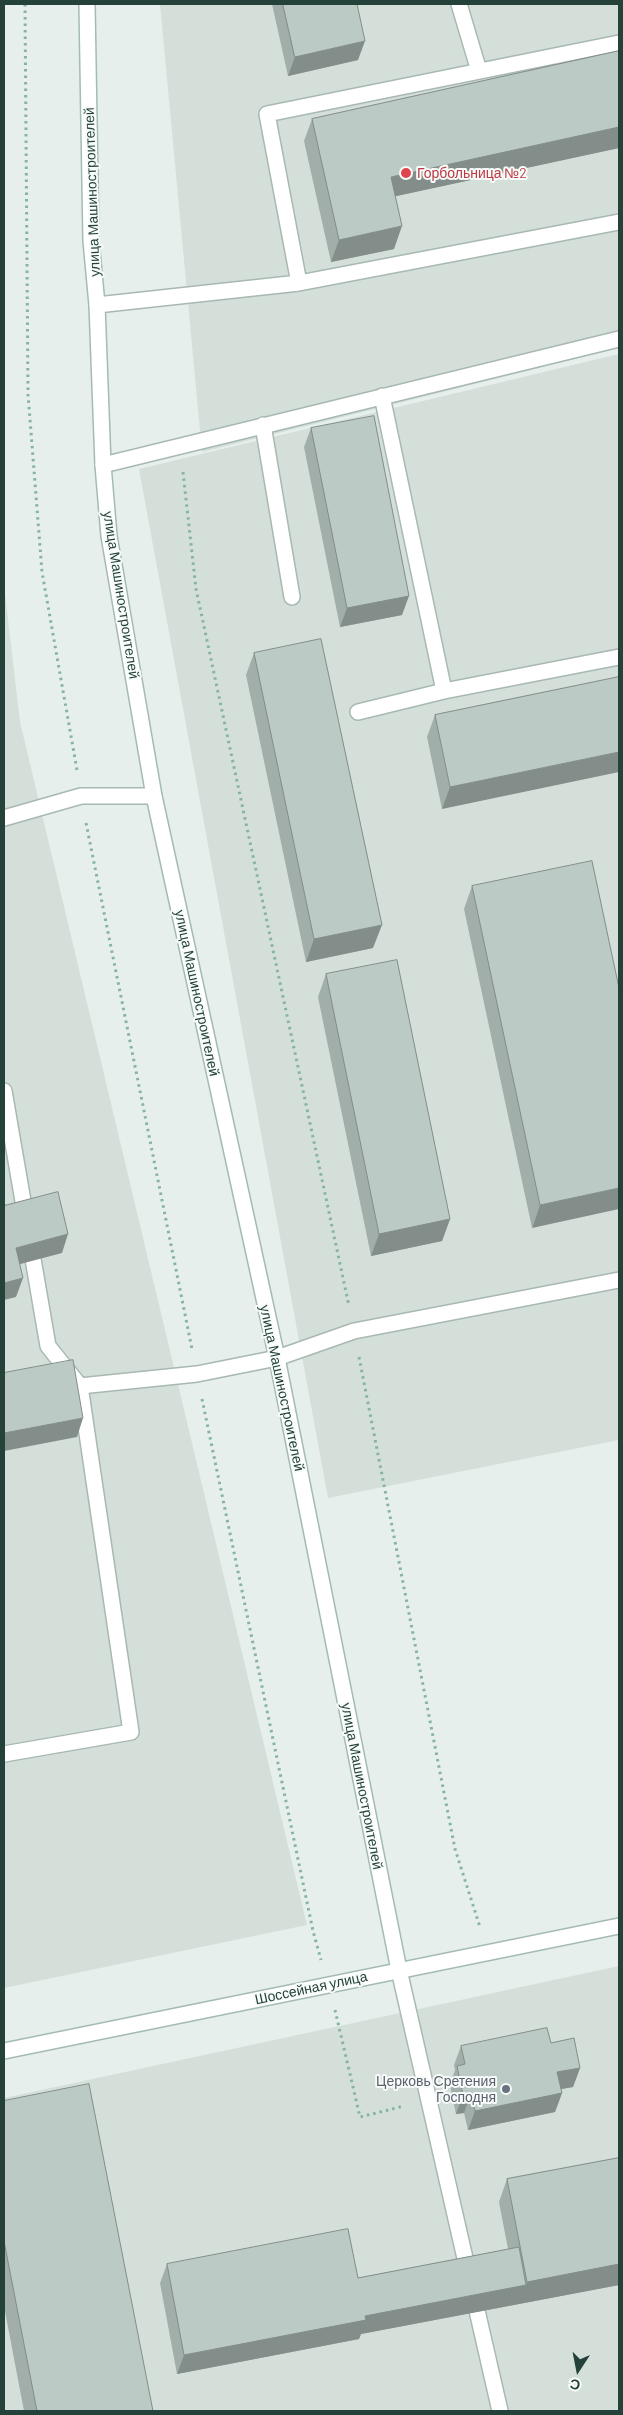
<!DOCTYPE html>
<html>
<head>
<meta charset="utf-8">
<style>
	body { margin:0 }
	#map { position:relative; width:623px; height:2415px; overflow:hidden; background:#e6efeb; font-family:Barlow,sans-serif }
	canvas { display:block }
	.frame { position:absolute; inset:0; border:5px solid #24423a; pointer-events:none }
	.north { position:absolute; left:553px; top:2345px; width:50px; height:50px; -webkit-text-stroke:4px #f7fbf9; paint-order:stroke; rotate:191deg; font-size:14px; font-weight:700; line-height:20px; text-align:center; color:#24423a }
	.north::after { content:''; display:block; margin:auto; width:18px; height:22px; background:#24423a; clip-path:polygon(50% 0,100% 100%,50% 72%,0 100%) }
</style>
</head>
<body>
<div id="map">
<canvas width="623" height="2415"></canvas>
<div class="frame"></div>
<div class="north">С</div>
</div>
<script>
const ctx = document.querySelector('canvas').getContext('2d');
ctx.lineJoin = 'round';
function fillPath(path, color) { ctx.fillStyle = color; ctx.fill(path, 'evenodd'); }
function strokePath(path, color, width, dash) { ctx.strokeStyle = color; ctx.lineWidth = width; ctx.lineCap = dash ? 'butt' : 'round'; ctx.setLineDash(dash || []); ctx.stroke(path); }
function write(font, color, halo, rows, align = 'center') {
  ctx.font = font + ' Barlow,sans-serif'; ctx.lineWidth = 4; ctx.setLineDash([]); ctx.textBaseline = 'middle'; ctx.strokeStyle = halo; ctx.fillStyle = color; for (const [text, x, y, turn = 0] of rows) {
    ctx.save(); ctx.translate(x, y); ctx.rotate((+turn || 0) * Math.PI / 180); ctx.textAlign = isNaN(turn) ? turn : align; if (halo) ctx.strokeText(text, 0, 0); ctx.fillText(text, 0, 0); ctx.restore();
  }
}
fillPath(new Path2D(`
	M160,4H619V348L202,452Z
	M619,354V1440L328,1498L139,469Z
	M4,585L20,722L307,1925L4,1988Z
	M619,1966V2411H4V2098Z`), '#d4dfda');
const lane = new Path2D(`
	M459,4L479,71
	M299,283L267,114L619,43
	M97,305L299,283L619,222
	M382,396L444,691L619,657
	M263,425L292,597
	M103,465L619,339
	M358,712L444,691
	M4,818L81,796H154
	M4,1091L48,1346L80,1386L197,1374L277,1358L354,1331L619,1280
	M4,1754L131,1732L80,1386
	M399,1970L500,2411`);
const secondary = new Path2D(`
	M87,4L91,241L97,305L103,465L109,536L154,796L277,1358L399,1970
	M4,2051L619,1926`);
strokePath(lane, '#a8b8b2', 18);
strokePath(secondary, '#a4bbb3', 18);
strokePath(new Path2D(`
	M25,4L28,394L42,572L77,770
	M183,472L196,589L349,1306
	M86,823L192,1349
	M359,1357L455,1849L480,1927
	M202,1399L313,1931L321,1960
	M335,2010L360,2117L404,2106`), '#86b3a5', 3, [2.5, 4]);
strokePath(lane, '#fff', 15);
strokePath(secondary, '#fff', 15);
fillPath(new Path2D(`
	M272,4H357L358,60L288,76Z
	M619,51V148L395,196L394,249L331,262L304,141L312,119Z
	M311,428L402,615L340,627L304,447Z
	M254,653L373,948L306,962L246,675Z
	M619,677L442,809L427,737L435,715Z
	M472,886L619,988L532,1228L464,909Z
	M326,974L450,1219L442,1241L371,1256L318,997Z
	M551,2043L580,2068L573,2087L561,2089L562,2093L555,2112L468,2130L464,2113L456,2114L450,2085L455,2070L454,2065L461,2046Z
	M4,2101L153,2411H24L4,2306Z
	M619,2158V2285L361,2334L359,2339L177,2374L160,2283L167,2264L358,2278L508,2249L499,2202L507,2179Z`), '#a1aea9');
fillPath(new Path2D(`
	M365,41L358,60L288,76L295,57Z
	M619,127V148L383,199L391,177Z
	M402,226L394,249L331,262L339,240Z
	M409,596L402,615L340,627L347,608Z
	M619,752V772L442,809L450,787Z
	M382,925L373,948L306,962L314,939Z
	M619,1188V1209L532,1228L540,1205Z
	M450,1219L442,1241L371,1256L379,1234Z
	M68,1234L62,1253L9,1267L16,1248Z
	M23,1278L16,1297L4,1300V1283Z
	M83,1418L77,1437L4,1451V1433Z
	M580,2068L573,2087L550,2091L557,2072Z
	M562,2093L555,2112L468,2130L475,2111Z
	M471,2094L464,2113L456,2114L463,2095Z
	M619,2264V2285L519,2304L527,2282Z
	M526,2285L519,2304L361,2334L359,2339L177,2374L184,2355L365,2316Z`), '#838d89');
const building = new Path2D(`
	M283,4H357L365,41L295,57Z
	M619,51V127L391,177L402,226L339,240L312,119Z
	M374,416L409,596L347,608L311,428Z
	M321,639L382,925L314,939L254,653Z
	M619,677V752L450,787L435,715Z
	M592,861L619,988V1188L540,1205L472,886Z
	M397,960L450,1219L379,1234L326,974Z
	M58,1192L68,1234L16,1248L23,1278L4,1283V1202L5,1205Z
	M73,1360L83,1418L4,1433V1373Z
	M547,2028L551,2043L574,2038L580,2068L557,2072L562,2093L475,2111L471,2094L463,2095L457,2066L465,2064L461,2046Z
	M89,2084L153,2411H37L4,2241V2101Z
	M619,2158V2264L527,2282L507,2179Z
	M348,2229L358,2278L519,2247L526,2285L365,2316L366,2320L184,2355L167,2264Z`);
fillPath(building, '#bbcac4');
strokePath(building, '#838d89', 1);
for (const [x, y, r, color] of [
	[406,173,6,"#e0444e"],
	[506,2089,5,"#6b7280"]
]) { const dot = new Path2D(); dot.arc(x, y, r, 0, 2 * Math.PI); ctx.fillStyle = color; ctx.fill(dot); strokePath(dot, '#f7fbf9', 2); }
write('14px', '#be3a42', '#f7fbf9', [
	["Горбольница №2",417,173]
], 'left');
write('14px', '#24423a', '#f7fbf9', [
	["улица Машиностроителей",92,192,-92],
	["улица Машиностроителей",121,595,81],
	["улица Машиностроителей",197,993,78],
	["улица Машиностроителей",282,1388,78],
	["улица Машиностроителей",362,1786,79],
	["Шоссейная улица",311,1988,-12]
]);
write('14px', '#5b616d', '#f7fbf9', [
	["Церковь Сретения",496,2081],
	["Господня",496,2097]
], 'right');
</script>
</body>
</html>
